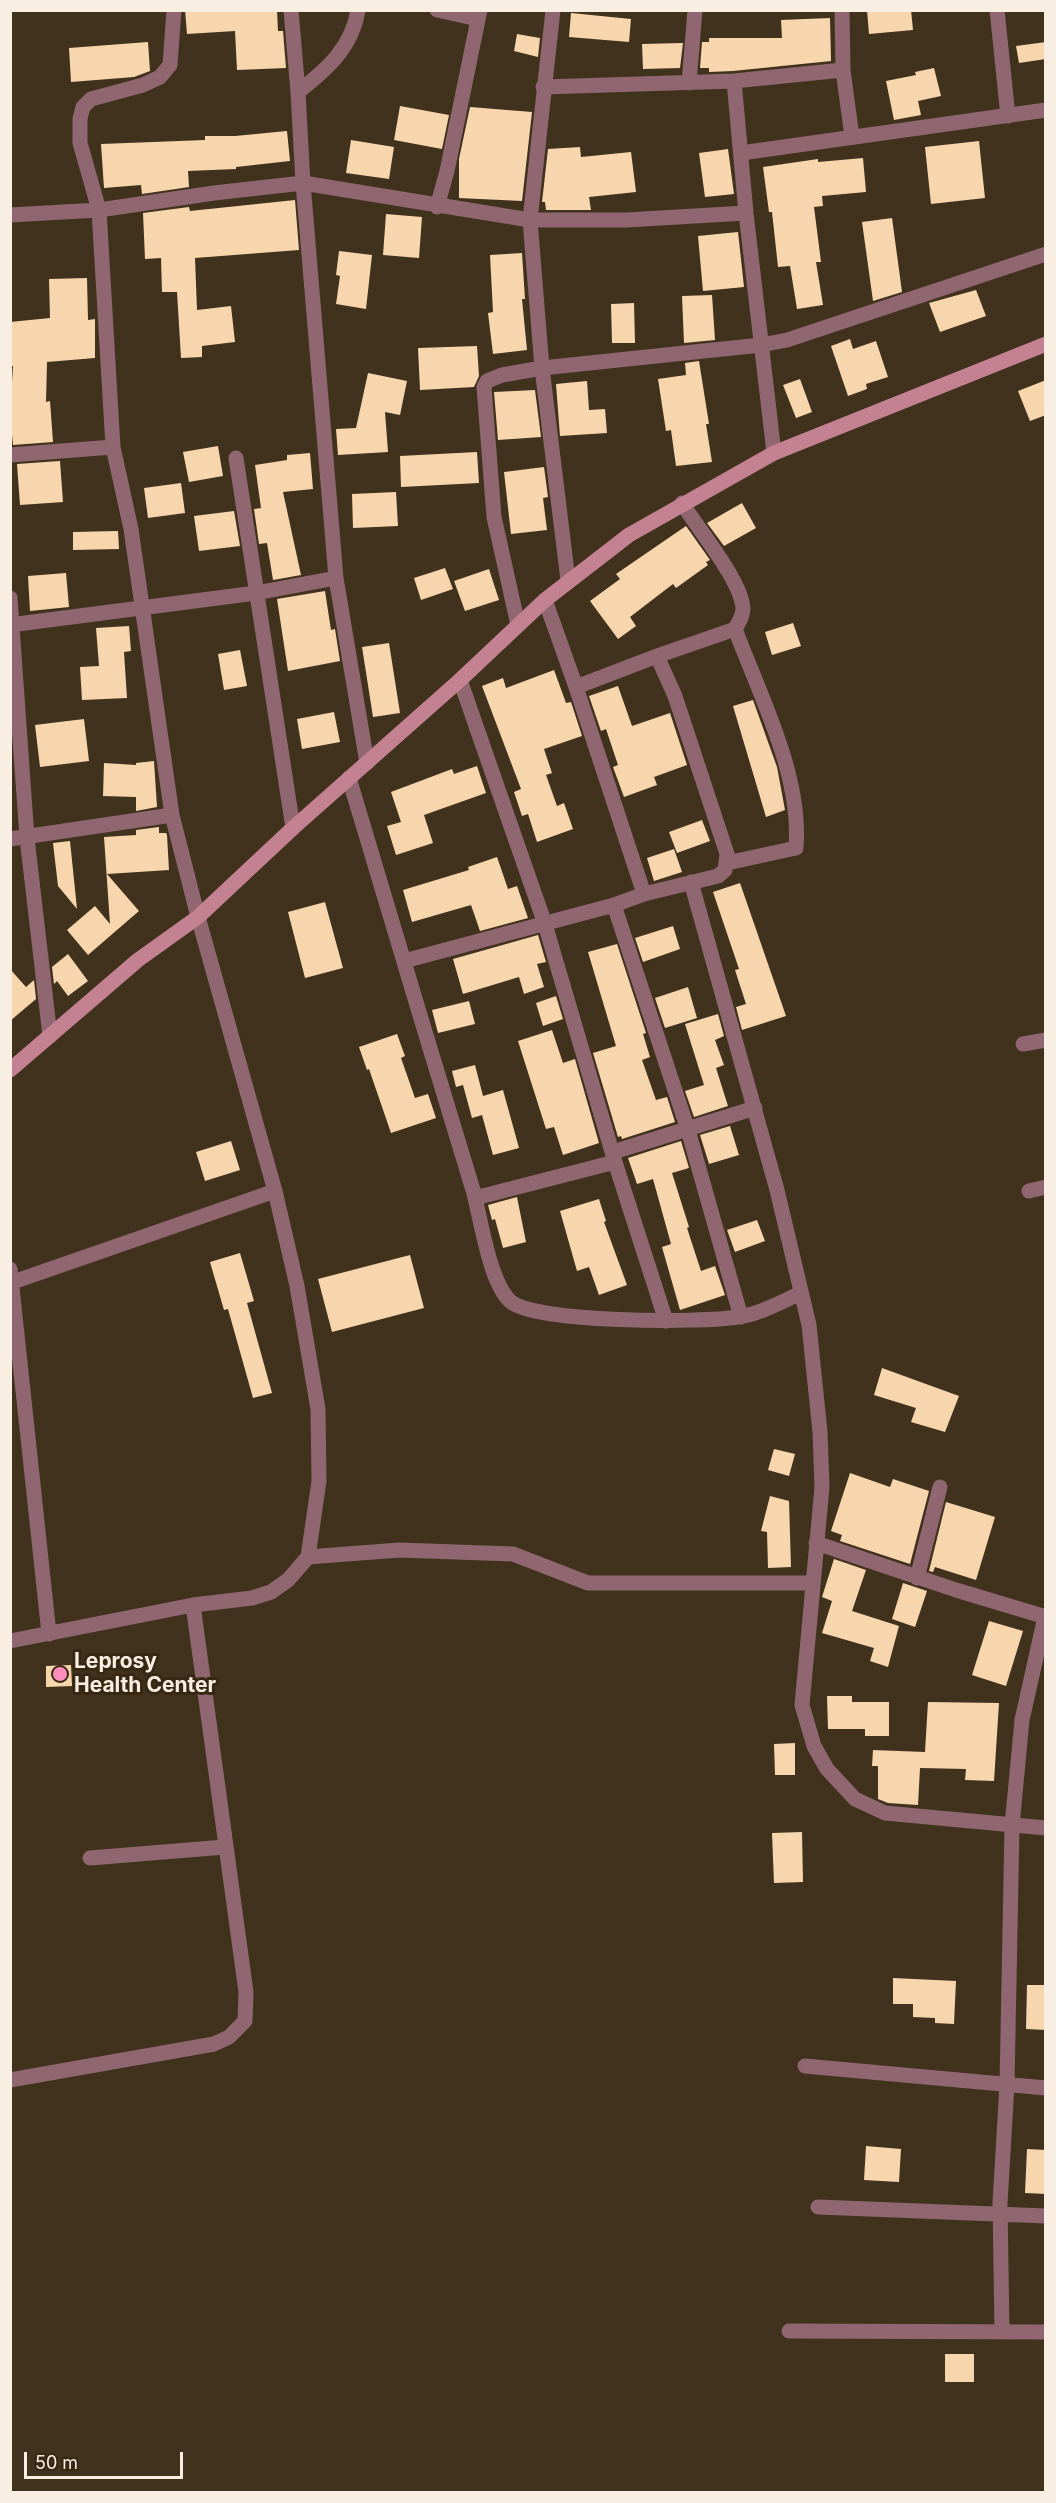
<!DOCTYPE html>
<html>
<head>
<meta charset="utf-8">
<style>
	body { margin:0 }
	#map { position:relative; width:1056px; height:2503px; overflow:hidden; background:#41321e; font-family:Inter,sans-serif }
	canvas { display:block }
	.frame { position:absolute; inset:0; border:12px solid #f8efe2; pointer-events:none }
	.scale { position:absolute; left:24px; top:2452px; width:159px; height:27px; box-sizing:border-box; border:3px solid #f8efe2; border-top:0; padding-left:8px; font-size:18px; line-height:21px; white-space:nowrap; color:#f8efe2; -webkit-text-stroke:4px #372814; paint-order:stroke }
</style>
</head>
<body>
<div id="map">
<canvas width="1056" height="2503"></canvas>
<div class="frame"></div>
<div class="scale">50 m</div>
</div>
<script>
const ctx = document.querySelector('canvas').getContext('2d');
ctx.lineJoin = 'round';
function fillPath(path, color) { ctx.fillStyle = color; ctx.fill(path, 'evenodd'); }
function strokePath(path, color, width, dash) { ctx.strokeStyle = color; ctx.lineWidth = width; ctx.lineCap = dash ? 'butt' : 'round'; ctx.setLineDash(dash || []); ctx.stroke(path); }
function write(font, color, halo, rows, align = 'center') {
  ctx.font = font + ' Inter,sans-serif'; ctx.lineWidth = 6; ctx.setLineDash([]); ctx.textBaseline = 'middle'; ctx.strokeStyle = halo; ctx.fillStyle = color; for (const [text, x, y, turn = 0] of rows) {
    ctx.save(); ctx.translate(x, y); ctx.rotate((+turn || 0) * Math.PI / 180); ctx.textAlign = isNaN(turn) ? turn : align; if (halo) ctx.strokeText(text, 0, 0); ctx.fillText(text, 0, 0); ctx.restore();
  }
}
fillPath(new Path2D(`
	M185,10H277L278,31H283L286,68L237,70L235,31L187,34Z
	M867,10H911L913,30L869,34Z
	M571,13L631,19L629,42L569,37Z
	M830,18L831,61L733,71L709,72V68H700L702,42H709V38H782L781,20Z
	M517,34L540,38L538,57L514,51Z
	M148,42L150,71L134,77L71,82L69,48Z
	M1046,42V59L1019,63L1016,46Z
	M683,43L680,68L643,69L642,44Z
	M934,68L941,96L918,101L921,115L894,120L886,81L916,75L915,72Z
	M400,106L449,115L442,149L394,140Z
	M470,107L532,112L522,201L459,198V159Z
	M287,131L290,161L236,167V169L188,171L189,187L142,194L141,185L104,188L101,144L205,140V136H235Z
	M351,140L394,147L389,179L346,173Z
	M979,141L985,198L931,204L925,147Z
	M580,147L581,157L631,152L636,192L589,197L591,210H546L545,202H542L548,149Z
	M728,149L734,194L705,197L699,153Z
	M863,158L866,192L822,196L823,206L814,207L821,262H816L823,305L797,309L790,266L778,267L772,212H769L763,167L818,159V162Z
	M295,200L299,250L195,258L197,310L231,306L235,342L202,346V357L181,358L177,292H162L161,258L145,259L143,213L189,207L190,211Z
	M386,214L422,217L419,258L383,255Z
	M892,218L902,292L873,301L862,222Z
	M738,232L744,287L703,291L698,236Z
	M339,251L372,255L366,309L336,304L340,276L336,275Z
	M522,253L525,299H522L527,350L493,354L488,313L493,312L490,255Z
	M87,278L88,320L95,319V358L47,362L46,402L50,401L53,442L13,445L10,414L13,366H10V322L50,318L49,279Z
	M976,290L986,316L940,332L929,303Z
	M712,295L715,340L684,343L682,296Z
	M634,303L635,343H612L611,304Z
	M850,339L853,349L876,341L888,377L866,384L867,389L848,396L831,346Z
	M477,346L479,376L474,387L420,390L418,348Z
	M699,361L709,424H706L712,462L676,466L671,430L666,431L658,379L686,375L685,363Z
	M368,373L407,381L400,415L385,412L388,452L338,455L336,429L356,428Z
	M800,379L812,412L796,418L783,385Z
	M1046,380V415L1030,421L1018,391Z
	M587,381L589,410L605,409L607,433L560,436L556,384Z
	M535,390L541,437L498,440L494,392Z
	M218,446L223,476L189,482L183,452Z
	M477,452L479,483L401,487L400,456Z
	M310,453L313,489L283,492L301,575L273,580L267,543L259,544L254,509L261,508L255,465L287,460V455Z
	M60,461L63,502L20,505L17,464Z
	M544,467L548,497L543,498L547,530L511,534L504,472Z
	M181,483L185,513L148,518L144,488Z
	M396,492L398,526L353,528L352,494Z
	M742,503L756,528L724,546L707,523Z
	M234,511L240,546L199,551L194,516Z
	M686,526L710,560L706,562L708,565L676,588L673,584L630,617L636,626L618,639L590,601L620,579L616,574Z
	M118,531L119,549L73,550V532Z
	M445,568L453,589L421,600L414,578Z
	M489,569L499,600L465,611L454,581Z
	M66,573L69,607L30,611L28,576Z
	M325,591L331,630L335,629L340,661L288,671L277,599Z
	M793,623L801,646L772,655L765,632Z
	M129,626L131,651L124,652L127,698L82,700L80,667L99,666L96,628Z
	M389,643L400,713L373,717L362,647Z
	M240,650L247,686L224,690L218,654Z
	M554,670L566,703L571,702L582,736L544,749L552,773L546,775L557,806L564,803L573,829L537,842L528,814L522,816L514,792L521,789L482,686L503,678L506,688Z
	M618,686L632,726L670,713L687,765L654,777L657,785L624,797L613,767L618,765L606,729L601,731L589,696Z
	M753,700L777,767L785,810L766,817L733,706Z
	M334,712L340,742L302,749L297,719Z
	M84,719L89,761L40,767L35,725Z
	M154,761L157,807L136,811V797L103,796L104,763L136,765V763Z
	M477,766L486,793L424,815L433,843L396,855L387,826L401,822L391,792L452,769L454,774Z
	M702,820L710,841L677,853L669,832Z
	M159,827V833H166L167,835L169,870L107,874L139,911L88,955L67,930L95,906L110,924L104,837L136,835V830Z
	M70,841L77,909L58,886L53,843Z
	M674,849L682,872L654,881L647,858Z
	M497,857L508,889L517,886L528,918L480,931L471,905L412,922L403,890L469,870L468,867Z
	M740,883L786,1016L742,1030L736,1007L746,1004L735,970L739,969L713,892Z
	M325,902L343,968L305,978L288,912Z
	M673,926L680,949L643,962L635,938Z
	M538,935L546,962L537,964L544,987L524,994L519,977L463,994L453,959Z
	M617,944L646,1033L643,1034L650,1057L642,1060L656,1100L667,1097L675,1122L622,1139L621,1136L618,1137L593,1053L616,1046L588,952Z
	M68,954L88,981L68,996L57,981L54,984L52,967Z
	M10,969L26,987L34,980L36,999L10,1021Z
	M688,987L697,1018L665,1028L655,998Z
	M556,996L563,1019L543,1026L536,1003Z
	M469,1001L475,1024L438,1033L432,1010Z
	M718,1014L724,1036L715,1040L724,1065L716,1068L728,1106L694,1117L685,1091L704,1085L685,1024Z
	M552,1030L563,1063L575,1059L599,1143L563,1155L554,1127L546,1129L518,1041Z
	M397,1034L405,1056L401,1058L415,1098L428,1094L436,1118L391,1133L369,1069L367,1070L359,1047Z
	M475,1065L483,1096L503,1090L519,1148L493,1155L482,1115L472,1118L463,1085L456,1087L452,1071Z
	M730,1126L739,1155L709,1164L700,1135Z
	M231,1141L240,1170L205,1181L196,1152Z
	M681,1141L689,1168L672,1173L689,1227L687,1228L701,1271L715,1266L725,1295L680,1310L662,1247L671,1244L653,1179L637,1184L628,1158Z
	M517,1197L526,1242L503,1248L495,1219L492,1220L488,1205Z
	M599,1199L606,1221L604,1222L627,1285L599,1295L589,1267L577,1271L560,1211Z
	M757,1220L765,1241L735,1252L727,1230Z
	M240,1253L254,1301L247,1303L272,1393L253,1398L228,1309L224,1310L210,1262Z
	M410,1255L424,1308L332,1332L318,1279Z
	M882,1368L959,1396L945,1432L911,1422L916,1408L874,1395Z
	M774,1449L795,1454L789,1476L768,1470Z
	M850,1473L890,1487L893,1479L929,1491L910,1564L840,1541L842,1535L831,1531Z
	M770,1496L789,1501L791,1567L768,1568L767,1532L761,1531Z
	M946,1502L995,1517L976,1580L935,1567L933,1572L929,1571Z
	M834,1559L866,1570L852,1611L899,1626L888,1667L870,1661L874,1648L822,1633L832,1601L822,1597Z
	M903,1583L927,1591L915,1627L892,1619Z
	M989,1621L1023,1631L1006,1686L972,1675Z
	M71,1665L72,1686L46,1687V1666Z
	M827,1696H852V1702H889V1736H865V1729H828Z
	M928,1702L999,1703L994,1781L965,1780L966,1769L920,1768L918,1805L888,1803L878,1799V1766H872L873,1750L925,1752Z
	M795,1743V1775H775L774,1744Z
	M802,1832L803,1882L774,1883L772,1833Z
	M893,1978L956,1981L954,2024L935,2023V2018L913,2017V2004H893Z
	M1027,1985H1046V2030L1026,2029Z
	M866,2146L901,2149L899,2182L864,2180Z
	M1027,2149L1046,2150V2194L1025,2193Z
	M945,2354H974V2382H945Z`), '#f7d6ae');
strokePath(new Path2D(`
	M291,10L298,92
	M358,10C352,48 326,70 298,92L303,183L336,578L367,763
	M437,10L478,19
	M553,10L530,220L542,368L568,580
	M842,10L843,70L852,137
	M997,10L1008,116
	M734,81L746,213L774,453
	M689,83L695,10
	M543,87L734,81L843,70
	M741,153L1046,110
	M437,207L447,171L480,10
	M10,215L99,210L214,193L303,183L530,220H626L746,213
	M10,455L113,447
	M236,458L293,828
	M10,598L27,838L50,1036
	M545,600L576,687L644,894
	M10,625L256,593L336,578
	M518,625L494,517L484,387L487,381L502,375L542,368L761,345L787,340L1046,254
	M657,656L735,629C739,622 743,616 743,608C741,580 698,529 682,503
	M460,680L545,924L615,1162L666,1321
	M349,778C390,915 431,1053 473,1190C481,1219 489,1281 510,1301C533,1323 702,1323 738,1317C760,1314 781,1302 801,1293
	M10,839L172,815
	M727,863L796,848C802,775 760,696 735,629
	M691,882L777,1190L809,1325L820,1432L822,1487L802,1705L814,1746L827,1769L855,1799L885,1813L1046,1828
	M614,905L688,1130L741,1317
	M404,961L614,905L644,894L718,876L725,870L727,854L675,696L657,656L576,687
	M1023,1044L1046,1040
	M613,1152L755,1108
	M1029,1191L1046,1187
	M475,1198L615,1162
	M10,1269L49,1634
	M13,1282L275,1191
	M816,1543L956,1590L1046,1617
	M308,1557L399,1550L513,1554L588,1583H812
	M917,1578L940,1487
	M10,1641L193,1605L252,1598L271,1592L288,1580L308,1557L319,1481L318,1409L297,1286L275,1191L198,917L172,815L131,529L113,447L99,210L80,143V119L83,107L91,99L143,85L160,77L170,65L174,10
	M90,1858L225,1847
	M805,2066L1046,2088
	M10,2080L214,2044L229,2037L245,2021L246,1992L193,1605
	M818,2207L1046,2216
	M789,2331L1046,2332
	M1002,2332L1000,2203L1007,2085L1012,1826L1022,1720L1045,1617`), '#906671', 15);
strokePath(new Path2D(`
	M10,1070L138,960L198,917L293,828L460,680L545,600L629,535L774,453L1046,344`), '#c38192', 15);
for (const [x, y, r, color] of [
	[60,1674,8,"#fe8ebb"]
]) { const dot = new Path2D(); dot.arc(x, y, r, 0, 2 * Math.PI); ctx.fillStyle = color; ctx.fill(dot); strokePath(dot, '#372814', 2); }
write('bold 21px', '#f8efe2', '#372814', [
	["Leprosy",74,1662],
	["Health Center",74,1686]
], 'left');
</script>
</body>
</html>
